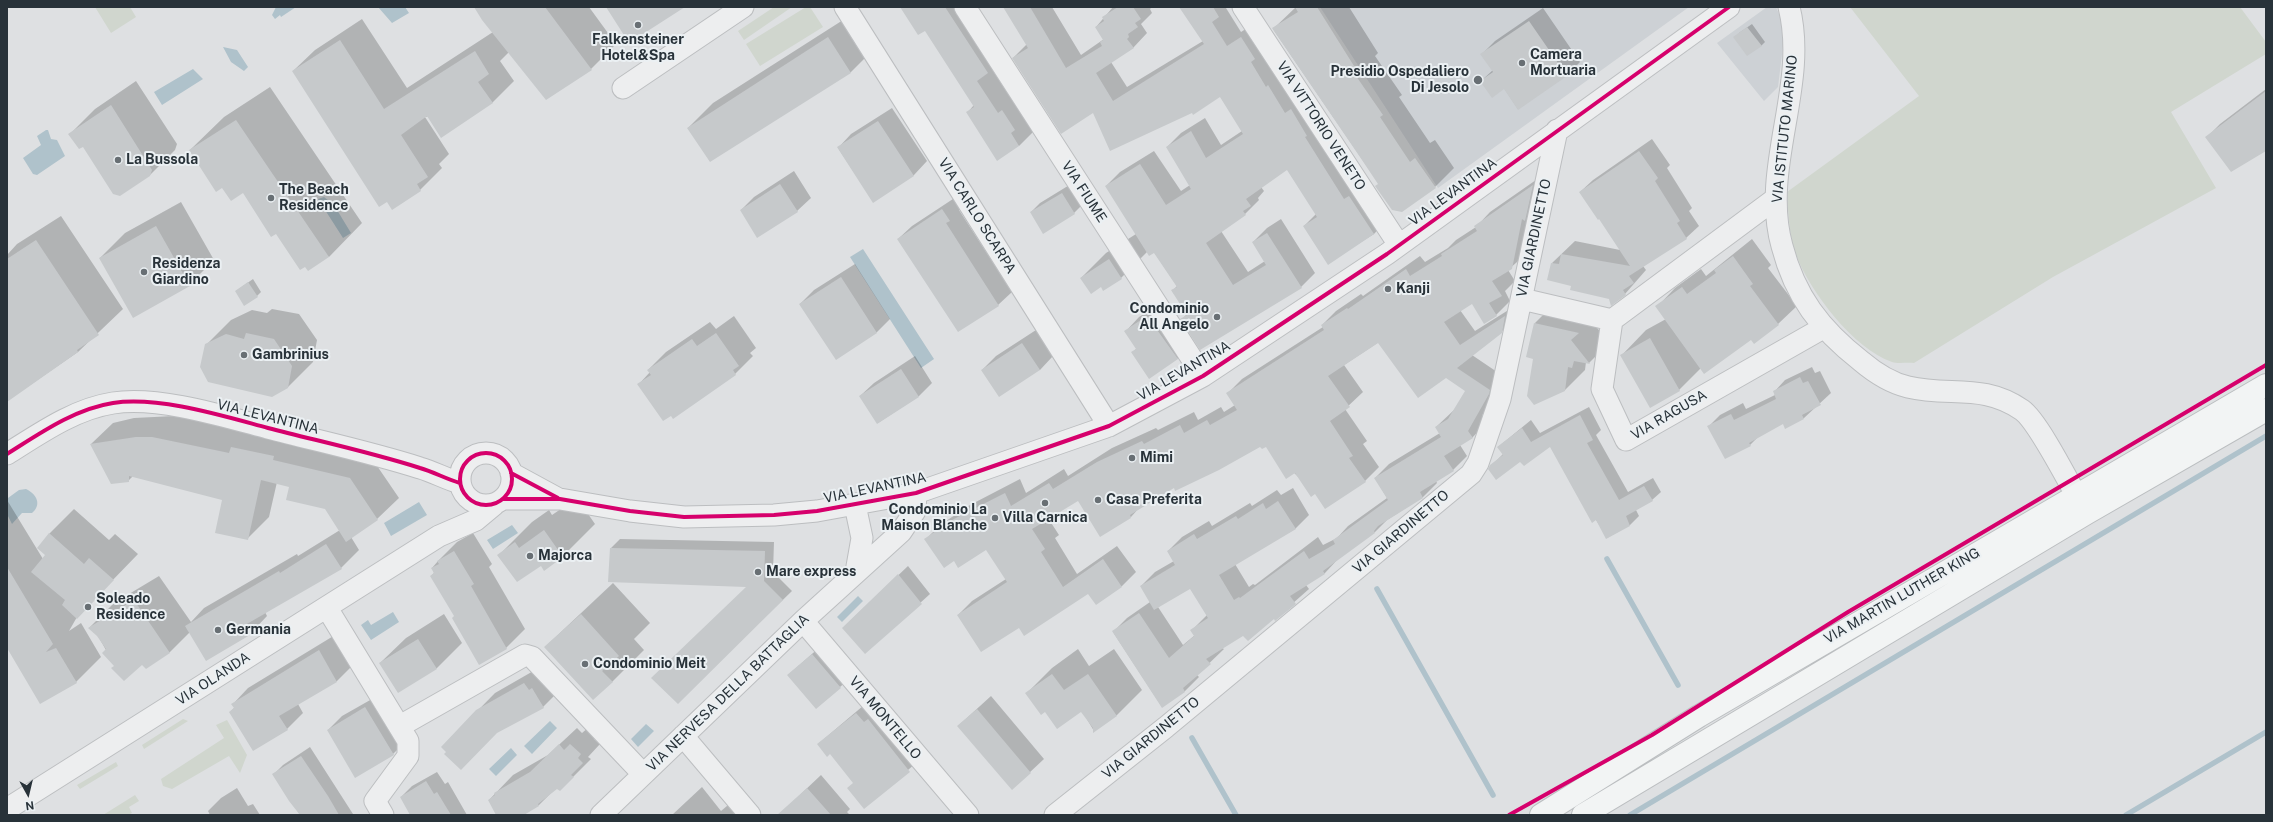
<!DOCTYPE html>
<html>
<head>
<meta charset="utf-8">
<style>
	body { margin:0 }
	#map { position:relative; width:2273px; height:822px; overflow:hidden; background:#dee0e2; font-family:"Public Sans",sans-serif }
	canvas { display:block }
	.frame { position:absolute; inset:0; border:8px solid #283239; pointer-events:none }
	.north { position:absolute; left:8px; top:774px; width:40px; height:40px; -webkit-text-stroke:3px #ebf0f3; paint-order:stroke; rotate:172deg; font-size:11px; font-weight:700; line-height:16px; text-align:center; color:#283239 }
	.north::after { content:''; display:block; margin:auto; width:14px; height:18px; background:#283239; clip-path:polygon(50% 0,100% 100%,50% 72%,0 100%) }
</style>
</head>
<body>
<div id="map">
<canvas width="2273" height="822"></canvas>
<div class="frame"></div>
<div class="north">N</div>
</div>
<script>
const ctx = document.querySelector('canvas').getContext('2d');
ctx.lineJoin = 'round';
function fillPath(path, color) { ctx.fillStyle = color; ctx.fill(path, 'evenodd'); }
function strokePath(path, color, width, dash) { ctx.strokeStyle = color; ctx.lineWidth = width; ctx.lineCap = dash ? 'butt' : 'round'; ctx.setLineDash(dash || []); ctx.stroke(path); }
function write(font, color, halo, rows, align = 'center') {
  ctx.font = font + ' "Public Sans",sans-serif'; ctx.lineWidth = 4; ctx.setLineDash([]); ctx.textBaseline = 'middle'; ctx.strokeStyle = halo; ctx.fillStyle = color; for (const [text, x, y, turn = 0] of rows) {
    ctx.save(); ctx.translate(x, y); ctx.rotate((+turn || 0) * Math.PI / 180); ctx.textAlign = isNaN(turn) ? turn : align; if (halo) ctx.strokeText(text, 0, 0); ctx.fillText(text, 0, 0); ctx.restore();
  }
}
fillPath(new Path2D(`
	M1320,7H1689L1438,188Z
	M1767,7H1776L1781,19L1784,38L1778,87L1764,101L1717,43Z`), '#cdd1d5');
fillPath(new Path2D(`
	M95,7H130L136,17L111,33Z
	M774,7H792L744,40L738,31Z
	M806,7H810L823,27L760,66L746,44Z
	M1850,7H2240L2266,42V54L2171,112L2216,188L2053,277L1914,363C1907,362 1898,364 1892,362C1853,348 1811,293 1796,255C1789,235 1788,213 1787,192L1919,96Z
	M183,719L188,721L144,749L142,745Z
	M227,720L247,755L240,773L229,756L172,789L163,786L161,779L224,738L216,725Z
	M116,762L118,766L80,789L77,785Z
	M135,795L139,801L129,807L132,813L128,815H103Z`), '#d0d6ce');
fillPath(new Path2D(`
	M276,7H296L281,17L280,15L275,19L272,15Z
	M378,7H405L409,13L392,23Z
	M223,47L237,50L248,67L244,71L231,62Z
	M193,69L203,79L162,105L154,92Z
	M46,130H48L51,139L57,140L65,156L37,175L33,174L23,158L41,145L37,136Z
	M324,197L334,205L351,233L343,238L318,199Z
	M863,249L934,359L921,368L850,257Z
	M26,489C37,494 42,505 32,513H22L12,524L7,514L8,498L19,490Z
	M419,502L427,515L391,536L384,523Z
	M512,525L518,533L493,549L487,540Z
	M858,596L863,601L842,622L837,617Z
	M393,612L399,622L371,640L361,625L368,620L371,625Z
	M550,721L557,728L532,754L524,746Z
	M646,724L654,731L638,747L631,739Z
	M511,748L517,755L496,776L489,769Z`), '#afc2cb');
fillPath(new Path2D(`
	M476,7H589L616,44L591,69L509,52L500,61L514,81L492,103L425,117L449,154L439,164L442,168L420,190L392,208L293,71L315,50L362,19L407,88L493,32Z
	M902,7H968L1002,58L992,69L1012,100L1016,97L1028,115L1025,119L1033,132L1019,146L967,113L974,105L925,29Z
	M1004,7H1052L1081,55L1104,39L1096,27L1113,7H1152L1150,9L1152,13L1141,24L1147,33L1133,48L1111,62L1127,87L1203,41L1181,7H1228L1226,8L1241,32L1255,23L1388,219L1374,234L1328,263L1304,226L1316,214L1287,169L1261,187L1264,191L1258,198L1259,200L1245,214L1221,231L1248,272L1265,261L1253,242L1267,228L1281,219L1315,273L1301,287L1182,319L1188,313L1172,291L1177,286L1154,252H1147L1121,278L1102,286L1081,278L1106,253L1136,234L1106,186L1120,172L1154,151L1181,191L1190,185L1167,147L1181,133L1205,118L1221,145L1242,131L1220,96L1192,112H1094L1013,58L1027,44Z
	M1296,7H1349L1378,53L1375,56L1402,95L1399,97L1430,143L1435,140L1454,168L1435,187L1379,184L1273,29Z
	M1543,8L1580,62L1567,75L1518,109L1504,88L1481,81L1493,70L1482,54L1495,41Z
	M854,13L876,47L851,72L710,161L688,128L713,103Z
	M1752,24L1765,42L1761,46L1739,33Z
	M136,81L177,144L175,150L149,176L83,146L70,134L95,109Z
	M270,87L362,223L329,257L276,232L243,192L190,150L224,117Z
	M2266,89V149L2207,137L2220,124Z
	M892,108L927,161L914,175L873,201L838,148L851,134Z
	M1652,139L1670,165L1667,168L1692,208L1689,211L1699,226L1686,238L1643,266L1646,270L1625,294L1610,298L1572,286L1552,263L1575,241L1620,250L1600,217L1580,192L1593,180Z
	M794,171L811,198L797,211L741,210L754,197Z
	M1546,173L1526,254L1508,270L1515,281L1505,291L1510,301L1496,315L1472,303L1460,310L1475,331L1518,304L1515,318L1501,332L1472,355L1503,376L1482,416L1486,423L1472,438L1460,445L1467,456L1453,470L1436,481L1437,483L1423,497L1387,520L1375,532L1339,558L1325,573L1306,585L1309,589L1275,619L1274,618L1244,634L1222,648L1224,649L1197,675L1199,677L1185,691L1162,707L1113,632L1127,618L1150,602L1141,586L1155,572L1174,561L1168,551L1182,537L1209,521L1212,526L1250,503L1252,506L1277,490L1281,495L1293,488L1309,515L1295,529L1235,564L1249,587L1253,584L1255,585L1318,537L1323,545L1337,538L1348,526L1387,498L1375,478L1389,464L1440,433L1436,427L1454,410L1467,391L1446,377L1379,342L1344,365L1363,392L1345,409L1367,441L1363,444L1379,467L1365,481L1315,493L1266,446L1260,445L1174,487L1139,508L1131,517L1078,500L1048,518L1059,535L1055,538L1077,574L1117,546L1136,572L1122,586L1096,604L1088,592L1019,626L958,615L972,601L1006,579L986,548L954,560L926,539L940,525L970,505L1020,479L1026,493L1064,469L1068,476L1112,448L1156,428L1158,430L1194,412L1198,420L1221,407L1224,412L1235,405L1228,393L1242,379L1323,327L1322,325L1336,311L1361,294L1363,296L1420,256L1425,262L1448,248L1456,240L1476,227L1490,212ZM1190,587L1207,615L1192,630L1195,635L1183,645L1158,607Z
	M1071,184L1083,204L1074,213L1031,212L1040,203Z
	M956,197L962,207L959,210L1012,292L998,305L898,239L912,226Z
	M181,202L214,260L189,285L100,258L125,233Z
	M61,216L123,309L78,352L7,401V255L17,244Z
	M1752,239L1771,265L1768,268L1797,306L1778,324L1701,368L1679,390L1621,356L1646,330L1666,319L1657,307L1675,288L1701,269L1706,276Z
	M855,264L890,319L877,332L836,358L800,304L814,290Z
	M253,279L261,292L257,296L236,291Z
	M1161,303L1191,345L1177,359L1133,352L1137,348L1126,331L1139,317Z
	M1555,303L1591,320L1609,343L1589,363L1586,362L1585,370L1565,390L1535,323Z
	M272,309L299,314L317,340L313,362L288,387L206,345L231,320L252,310L267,313Z
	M734,316L756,348L750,353L753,356L735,374L672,414L639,384L650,372L648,370L666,352L710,322L716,329Z
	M1036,330L1053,356L1040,370H982L996,356Z
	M915,356L932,383L919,396L878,423L860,396L874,383Z
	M1812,367L1815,373L1820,371L1831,393L1804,418L1786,427L1783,423L1760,435L1750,445L1708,427L1720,415L1743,403L1746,409L1775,395L1774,392L1785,380Z
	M1589,407L1601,430L1596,435L1628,492L1653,478L1661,492L1652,500L1636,510L1639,516L1630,525L1607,538L1551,445L1520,461L1491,466L1503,454L1498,447L1531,420L1540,433Z
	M174,416L371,457L399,498L377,519L351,537L359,550L341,568L265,612L267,616L250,634L206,660L190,632L170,652L146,668L142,663L115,666L98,636L89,628L114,603L159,576L191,622L204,608L297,554L298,556L340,530L326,508L290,486L277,482L269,517L247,539L223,499L133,476L128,481L91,444L113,423L134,418Z
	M577,498L595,524L562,557L541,564L499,555L532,522L549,510L552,515Z
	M7,500L43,559L47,555L49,534L74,509L109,540L115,534L138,554L77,617L69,631L81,623L101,657L76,682L7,646Z
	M473,533L492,564L489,567L525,629L506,648L455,616L431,576L434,573L432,568L438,561L457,542Z
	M620,539L774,542L773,572L792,591L678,702L748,587L611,548Z
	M908,566L930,594L865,653L852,619Z
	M613,583L650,623L634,639L644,650L612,682L545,647Z
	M444,614L462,643L437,668L398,692L380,663L406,638Z
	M335,635L353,665L337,681L298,704L303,713L287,729L253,750L230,712L235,707L233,704L248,688Z
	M821,646L849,679L840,687L788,675Z
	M1078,649L1089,666L1114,649L1142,690L1117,715L1094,731L1082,711L1027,693L1052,668Z
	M542,666L561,689L543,707L497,732L447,752L442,747L495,693Z
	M379,695L406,741L393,754L328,730L342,716Z
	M991,696L1044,759L1012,789L958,726Z
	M870,700L923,757L864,808L854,782L830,753L818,744Z
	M589,727L598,735L594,739L600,744L588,757L591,759L573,777L553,791L539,805L523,814L497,815L489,800L513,775L548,755L577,728L582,733Z
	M310,747L353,814L352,815H300L274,774L283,765Z
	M437,772L445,784L448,782L467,815H412L401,797L412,786Z
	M821,775L850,809L847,812L850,815H791L785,809Z
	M702,787L721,811L740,795L756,815H672Z
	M237,788L248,806L253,804L260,815H210L208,811L221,798Z`), '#0003');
strokePath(new Path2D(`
	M1607,559L1678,685
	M1377,589L1493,795
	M1192,738L1236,815
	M1630,815L2266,436
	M2126,815L2266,732`), '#afc2cb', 5.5);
fillPath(new Path2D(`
	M474,7H545L592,70L546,100L482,20Z
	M606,7H685L629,43Z
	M900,7H945L988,73L977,81L998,113L1002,110L1015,130L1011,133L1019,146L997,161L966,112L974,107L925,31L918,35Z
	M1003,7H1030L1066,68L1102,46L1100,42L1103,40L1095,27L1104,21L1102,17L1118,7H1133L1141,19L1135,23L1138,27L1128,34L1129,37L1127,39L1134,48L1096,73L1113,101L1204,44L1179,7H1213L1219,17L1212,22L1227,46L1241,37L1255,59L1251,62L1266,87L1268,85L1285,113L1291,109L1307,136L1305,137L1344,199L1349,196L1374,234L1328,265L1303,226L1317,217L1287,170L1246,199L1251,206L1243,211L1246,215L1206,243L1233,285L1266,265L1252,242L1267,233L1302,288L1200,350L1180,319L1187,315L1171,290L1177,287L1154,253L1149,256L1105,186L1140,164L1166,205L1191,189L1166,147L1191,131L1206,158L1243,134L1220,97L1193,115L1192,113L1110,151L1093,113L1061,134L1012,58L1028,48Z
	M1295,7H1317L1359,74L1356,76L1383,115L1380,117L1410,162L1415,158L1436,188L1402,212L1392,210L1375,186L1378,184L1362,160L1272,28L1298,12Z
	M1529,21L1567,76L1518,110L1504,89L1492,98L1480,81L1493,72L1480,54Z
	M1747,27L1762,46L1747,56L1733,37Z
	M828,37L851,73L710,162L687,128Z
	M340,40L384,109L475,51L489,74L478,82L493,103L441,138L427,116L401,135L428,177L417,184L421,191L392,210L387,202L379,207L292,71Z
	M2266,91V151L2231,172L2205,137Z
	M111,105L152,170L150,176L120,196L113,194L83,147L79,149L68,134Z
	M236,120L329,257L308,271L305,267L300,270L276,234L271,237L243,193L231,201L222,188L216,192L189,150Z
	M878,121L914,176L873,203L837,147Z
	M1639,151L1658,178L1655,181L1680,221L1677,223L1687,239L1629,276L1634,283L1623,290L1626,295L1611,306L1609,299L1570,290L1571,286L1547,280L1551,263L1559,264L1561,254L1630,266L1599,219L1598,220L1579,192Z
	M780,184L798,212L757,238L740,210Z
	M1533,185L1525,221L1522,219L1512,269L1492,281L1502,296L1489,303L1497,316L1484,324L1472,304L1444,322L1460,345L1505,316L1502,333L1457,368L1490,390L1489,394L1468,431L1473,438L1444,456L1454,471L1420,492L1423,498L1378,526L1374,531L1375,533L1323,571L1325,574L1290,596L1296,604L1275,621L1274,619L1248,641L1243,636L1206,659L1211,664L1183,688L1185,692L1162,708L1112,631L1139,613L1169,658L1194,636L1190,630L1208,618L1190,589L1154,610L1140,586L1175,565L1167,551L1194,534L1197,539L1236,516L1238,519L1263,503L1266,509L1278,501L1296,529L1219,575L1234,600L1239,597L1240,598L1304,551L1309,559L1335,544L1333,540L1388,500L1374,478L1441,437L1435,427L1448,419L1465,391L1446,378L1418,398L1378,343L1328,376L1350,407L1330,421L1353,456L1349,458L1366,482L1325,509L1315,494L1311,497L1295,473L1286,479L1266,447L1262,449L1260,447L1219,470L1175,491L1174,488L1130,515L1131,518L1100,537L1078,501L1032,529L1045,549L1041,552L1063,587L1103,559L1122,587L1096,605L1088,594L1024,636L1019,628L981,652L957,615L1007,582L986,550L958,568L954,561L944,568L924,539L954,519L1005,493L1011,506L1049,483L1053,489L1097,462L1142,441L1144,444L1180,425L1184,433L1207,420L1210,425L1237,410L1226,393L1324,330L1321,325L1347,308L1348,309L1406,269L1410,276L1442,256L1441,254L1477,231L1474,226Z
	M1062,193L1075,214L1043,234L1030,212Z
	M942,209L950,221L946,223L999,306L958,332L897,239Z
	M156,226L190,286L133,318L99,258Z
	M36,240L99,335L77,350L78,352L7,402V259Z
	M1733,256L1753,284L1750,286L1779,325L1754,344L1751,340L1704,374L1655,306L1682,287L1687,294L1716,273L1714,270Z
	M1109,259L1122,279L1103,291L1101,287L1091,294L1080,278Z
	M841,277L877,333L836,360L799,304Z
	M248,282L258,297L244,306L235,291Z
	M1147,316L1178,359L1149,379L1131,352L1136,349L1124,331Z
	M1534,323L1579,333L1571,340L1590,364L1574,361L1572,368L1568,367L1565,391L1534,405L1527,396L1533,359L1526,357Z
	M246,333L274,339L292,366L288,388L272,397L208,382L200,367L205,344L226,334L244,339Z
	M716,333L739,366L733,370L736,375L673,419L671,416L663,421L637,384L651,375L647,370L692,339L697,346Z
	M1650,338L1680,391L1650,408L1620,355Z
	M1022,343L1040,370L999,397L981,370Z
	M901,369L919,397L877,424L859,396Z
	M1800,377L1803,383L1808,381L1821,405L1802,415L1804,419L1785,429L1783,424L1749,443L1751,446L1725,459L1707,426L1731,414L1734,420L1776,399L1773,391Z
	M1580,415L1593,440L1587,443L1619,500L1644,486L1653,501L1626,516L1630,526L1606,539L1596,520L1592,523L1550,447L1524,466L1520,462L1496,480L1488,469L1490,465L1503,455L1497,447L1522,428L1531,442Z
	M136,437H152L229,453L231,447L274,456L273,460L350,478L378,520L346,542L325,509L286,500L289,487L261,480L248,540L215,533L222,500L129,476V482L111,484L90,444Z
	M544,530L563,557L544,571L541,566L517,582L497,555L515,542L519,548Z
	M49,533L84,564L89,558L114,580L77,619L62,605L65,600L31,572L45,555L37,548Z
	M326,544L342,569L245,625L250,635L206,661L185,626L279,571L280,573Z
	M610,548L765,551L764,581L783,600L678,704L651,678L746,587L608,582Z
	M454,551L474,584L471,586L507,649L479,665L452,618L454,616L430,576L434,573L431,568L439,564L437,561Z
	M7,567L53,644L46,652L56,648L77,683L40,704L7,648Z
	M898,574L922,604L865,654L842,628Z
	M134,600L170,653L146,669L142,665L124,681L111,668L114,666L102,653L106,649L97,636L88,628Z
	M581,614L619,656L602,671L613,682L593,700L544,647Z
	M418,639L437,669L398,693L379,663Z
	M319,650L337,682L279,716L288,730L253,751L229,712L234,708L231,704Z
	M812,654L841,688L816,709L787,675Z
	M1052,674L1064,690L1088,674L1117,716L1093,733V728L1081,712L1057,729L1045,712L1041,715L1025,693Z
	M524,683L529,690L532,688L544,708L497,733L461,770L444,754L446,752L441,747L476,710Z
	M365,707L394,755L355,778L327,730Z
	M977,709L1031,773L1012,790L957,726Z
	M856,713L864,722L868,719L910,772L864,809L847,788L853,783L830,754L827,757L817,744Z
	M559,744L564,750L570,744L581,754L578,758L583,763L571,775L574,777L560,791L557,789L538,804L539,806L524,815H496L488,800L495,795L494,793L530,772Z
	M301,756L328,796L339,815H300L289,801L272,774Z
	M426,781L434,794L437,792L451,815H410L400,797Z
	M807,788L831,815H777Z`), '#c6c9cb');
const minor = new Path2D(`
	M845,7L1109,426
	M965,7L1203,376
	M1243,7L1399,245
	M1789,7C1809,86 1760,167 1782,246C1795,296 1820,329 1861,361C1874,372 1891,383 1908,387C1950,397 1983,383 2022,410C2039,422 2072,489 2085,511
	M623,88L743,7
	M1775,199L1612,320L1602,389L1626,440L1823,328
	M1522,299L1612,320
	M460 479a26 26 0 1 1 52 0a26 26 0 1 1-52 0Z
	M7,454C39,434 74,409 113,403C159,396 223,416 268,428C318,441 370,452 420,468C434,472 446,479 460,483
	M511,473L557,498
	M504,499H560L630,511L684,517L774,515L817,511L916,493L1109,426L1203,376L1387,254L1729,7
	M855,505L862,538L856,572
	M327,608L408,741V756L375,801L383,815
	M803,621L968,815
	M400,726L525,655L532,657L643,774
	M683,736L750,815
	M7,809L439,536L476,520L494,505
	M601,815L803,621L901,532L915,511L916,493
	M1055,815L1166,727L1471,474L1478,463L1500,399L1557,130`);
const major = new Path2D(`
	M1541,815L1699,716L2266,385
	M1583,815L2087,513L2266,410`);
strokePath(minor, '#bcbec0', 23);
strokePath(major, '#bbbec0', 24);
strokePath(minor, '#edeeef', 21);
strokePath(major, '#f2f4f4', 22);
strokePath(new Path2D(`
	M460 479a26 26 0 1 1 52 0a26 26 0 1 1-52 0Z
	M7,454C39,434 74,409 113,403C159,396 223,416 268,428C318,441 370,452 420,468C434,472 446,479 460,483
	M511,473L558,498
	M504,499H560L630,511L684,517L774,515L817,511L916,493L1109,426L1203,376L1387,254L1729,7
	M1509,815L1652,735L1848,612L2266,365`), '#d6006c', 4);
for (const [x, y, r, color] of [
	[638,25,4,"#686f74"],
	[1522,63,4,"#686f74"],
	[1478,80,5,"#686f74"],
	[118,160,4,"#686f74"],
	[271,198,4,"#686f74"],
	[144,272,4,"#686f74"],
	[1388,289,4,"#686f74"],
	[1217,317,4,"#686f74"],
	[244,355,4,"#686f74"],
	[1132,458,4,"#686f74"],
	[1098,500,4,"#686f74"],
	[1045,503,4,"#686f74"],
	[995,518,4,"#686f74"],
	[530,556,4,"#686f74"],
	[758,572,4,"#686f74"],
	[88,607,4,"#686f74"],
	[218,630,4,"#686f74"],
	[585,664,4,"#686f74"]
]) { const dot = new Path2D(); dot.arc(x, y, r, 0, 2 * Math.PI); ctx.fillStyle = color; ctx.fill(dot); strokePath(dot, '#ebf0f3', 1.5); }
write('bold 14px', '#283239', '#ebf0f3', [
	["Falkensteiner",638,40,"center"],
	["Hotel&Spa",638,56,"center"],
	["Camera",1530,55],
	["Mortuaria",1530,71],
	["Presidio Ospedaliero",1469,72,"right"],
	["Di Jesolo",1469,88,"right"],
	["La Bussola",126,160],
	["The Beach",279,190],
	["Residence",279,206],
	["Residenza",152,264],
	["Giardino",152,280],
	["Kanji",1396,289],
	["Condominio",1209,309,"right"],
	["All Angelo",1209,325,"right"],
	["Gambrinius",252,355],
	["Mimi",1140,458],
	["Casa Preferita",1106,500],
	["Condominio La",987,510,"right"],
	["Maison Blanche",987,526,"right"],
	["Villa Carnica",1045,518,"center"],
	["Majorca",538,556],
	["Mare express",766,572],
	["Soleado",96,599],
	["Residence",96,615],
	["Germania",226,630],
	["Condominio Meit",593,664]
], 'left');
write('14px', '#283239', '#ebf0f3', [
	["VIA VITTORIO VENETO",1321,126,57],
	["VIA ISTITUTO MARINO",1785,129,-84],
	["VIA FIUME",1084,192,57],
	["VIA LEVANTINA",1453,192,-36],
	["VIA CARLO SCARPA",977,216,58],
	["VIA GIARDINETTO",1534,238,-78],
	["VIA LEVANTINA",1184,371,-30],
	["VIA RAGUSA",1669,415,-30],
	["VIA LEVANTINA",268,417,14],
	["VIA LEVANTINA",875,488,-12],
	["VIA GIARDINETTO",1401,532,-40],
	["VIA MARTIN LUTHER KING",1902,596,-30],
	["VIA OLANDA",213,679,-33],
	["VIA NERVESA DELLA BATTAGLIA",728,693,-44],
	["VIA MONTELLO",885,718,50],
	["VIA GIARDINETTO",1151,738,-39]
]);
</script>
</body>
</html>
